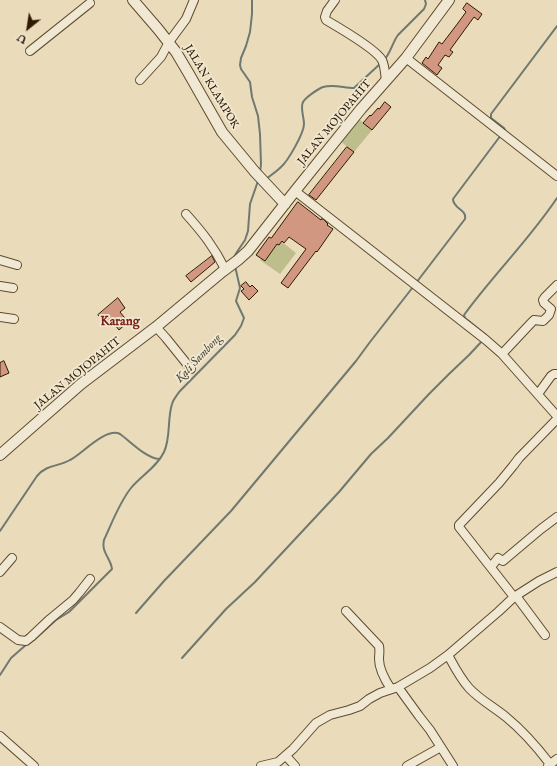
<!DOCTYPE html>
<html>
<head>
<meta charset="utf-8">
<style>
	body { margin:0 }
	#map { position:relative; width:557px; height:766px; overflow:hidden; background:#eadbbb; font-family:"IM FELL English",serif }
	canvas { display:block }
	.north { position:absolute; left:8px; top:8px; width:40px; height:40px; -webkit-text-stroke:3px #f1e8d3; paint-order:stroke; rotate:210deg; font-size:11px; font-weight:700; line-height:16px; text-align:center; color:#2f1b00 }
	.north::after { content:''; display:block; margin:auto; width:14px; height:18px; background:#2f1b00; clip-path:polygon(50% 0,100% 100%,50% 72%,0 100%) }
</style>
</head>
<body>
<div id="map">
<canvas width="557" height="766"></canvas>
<div class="north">U</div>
</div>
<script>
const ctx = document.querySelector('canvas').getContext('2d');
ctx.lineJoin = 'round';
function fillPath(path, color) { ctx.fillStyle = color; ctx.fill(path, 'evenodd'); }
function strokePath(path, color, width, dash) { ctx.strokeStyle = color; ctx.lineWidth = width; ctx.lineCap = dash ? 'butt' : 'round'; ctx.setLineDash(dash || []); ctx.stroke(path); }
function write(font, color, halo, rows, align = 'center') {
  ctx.font = font + ' "IM FELL English",serif'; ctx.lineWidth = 3.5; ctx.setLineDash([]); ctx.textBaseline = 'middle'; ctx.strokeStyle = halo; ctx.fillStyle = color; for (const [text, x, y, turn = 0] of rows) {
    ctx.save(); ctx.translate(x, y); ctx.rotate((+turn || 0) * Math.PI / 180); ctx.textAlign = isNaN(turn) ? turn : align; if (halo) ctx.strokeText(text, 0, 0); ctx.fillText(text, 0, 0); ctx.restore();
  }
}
fillPath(new Path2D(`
	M359,119L372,130L354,152L340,141Z
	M277,238L296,253L280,274L260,260Z`), '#bdbe8c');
strokePath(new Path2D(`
	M252,0V14L250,32L246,46L241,58L240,65L241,69L250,82L252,97L258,116L260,134L261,164L260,173
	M384,60C391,53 392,43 398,35L424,9L426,4L425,0
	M503,132L505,130L504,128L491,118V114L557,26
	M266,179C271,175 276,172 281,167C288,161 304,133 304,124C304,117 300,108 303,102C306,97 318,89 323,87C334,84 344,88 354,88L381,63
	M234,257L237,252L245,240L248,231L250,204L258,181
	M416,283L465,219C467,209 453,209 453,199L501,135
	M486,336V335L465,318L464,315C493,275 529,240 557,198
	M0,531L37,476C47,464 58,467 70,460C82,454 106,427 120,434C131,442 146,458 159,459
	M136,613L164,581L231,511L356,361L370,342L413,287
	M34,640L56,620L69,612L112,569C111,558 101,553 104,540C112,523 119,503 131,488C141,476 157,467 164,452C171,437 167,420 172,404C173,400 177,395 180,391L235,335L241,326L244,318L236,301L240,288L235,266
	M182,658L226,609L255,582L339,492L371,454L388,438L429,394L449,374L469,355L483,340
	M0,675L11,658L27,644`), '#707970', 2);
const building = new Path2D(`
	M467,3L482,14L478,20L474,17L450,50L453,52L449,57L445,55L438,65L442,68L437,75L422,63L426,57L428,59L439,42L442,44L458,23L466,12L463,9Z
	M385,102L391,107L372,130L363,123L370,115L371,116L378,108L379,109Z
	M347,147L354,152L316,200L309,195Z
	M298,202L321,220V219H323L328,224L327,225L333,229L317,252L316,251L288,288L281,283L306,249L289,237L284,243L282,241L279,245L277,244L265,261L256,255L269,237L271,238Z
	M212,256L215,262L191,282L186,276Z
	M246,282L250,287L252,285L258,291L249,300L241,291L244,289L241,286Z
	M118,298L125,308L120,312L128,322L119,330L111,320L106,324L98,315Z
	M4,361L9,373L0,377V363Z`);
fillPath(building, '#d29780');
strokePath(building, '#2f1b00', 1);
const minor = new Path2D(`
	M335,0L327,11L325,17L326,20C338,27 376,49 382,60C385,66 385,74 386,81
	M30,51L90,3
	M406,58L557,176
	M140,80L161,57L169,42L186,19L194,0
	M295,191L486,340L502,354L557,416
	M186,214C203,233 214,247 225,269
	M0,260L17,265
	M0,286L13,288
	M0,317L14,319
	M156,327L166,338L191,369
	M502,354L532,322L534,320L543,321L549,315L551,309L544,303L543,300L545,297L557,285
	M538,394L551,376L554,374H557
	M491,567L498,558L503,561L541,529L557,517
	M0,572L12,558
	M516,596L545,635
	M514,597L459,527V525L499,483L513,466L519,458L557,419
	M346,611L379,646C380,651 379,655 379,659C379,670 385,680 391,689
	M0,627L18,640L26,641L31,637L50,619L73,600L79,593L90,579
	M448,655C454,666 460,678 469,688C480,700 494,707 506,717C522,730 537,747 550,764
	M398,687L419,716L430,730L453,766
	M0,736L34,766
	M286,756L295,766
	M261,766L278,762L293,749L316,723L330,715L349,710L360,706L369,699L380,693L398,687L430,668L448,655L498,612L514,597L539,581L557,572
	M407,766L441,747
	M548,766L557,759`);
const tertiary = new Path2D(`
	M133,0L158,29L176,52L189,74L222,132L255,172L285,204
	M0,455L81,384L156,327L222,272L238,260L248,251L295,191L361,109L406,58L449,0`);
strokePath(minor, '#5e4b2f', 10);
strokePath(tertiary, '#5e4b2f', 12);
strokePath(minor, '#f1e8d3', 8);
strokePath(tertiary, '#f1e8d3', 10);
write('11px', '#2f1b00', '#f1e8d3', [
	["JALAN KLAMPOK",211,87,59],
	["JALAN MOJOPAHIT",335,123,-50],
	["JALAN MOJOPAHIT",78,374,-39]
]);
write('italic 12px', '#504a38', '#f1e8d3', [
	["Kali Sambong",199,359,-47]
]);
write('bold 13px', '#7a1f14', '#f1e8d3', [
	["Karang",120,322]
]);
</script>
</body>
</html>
